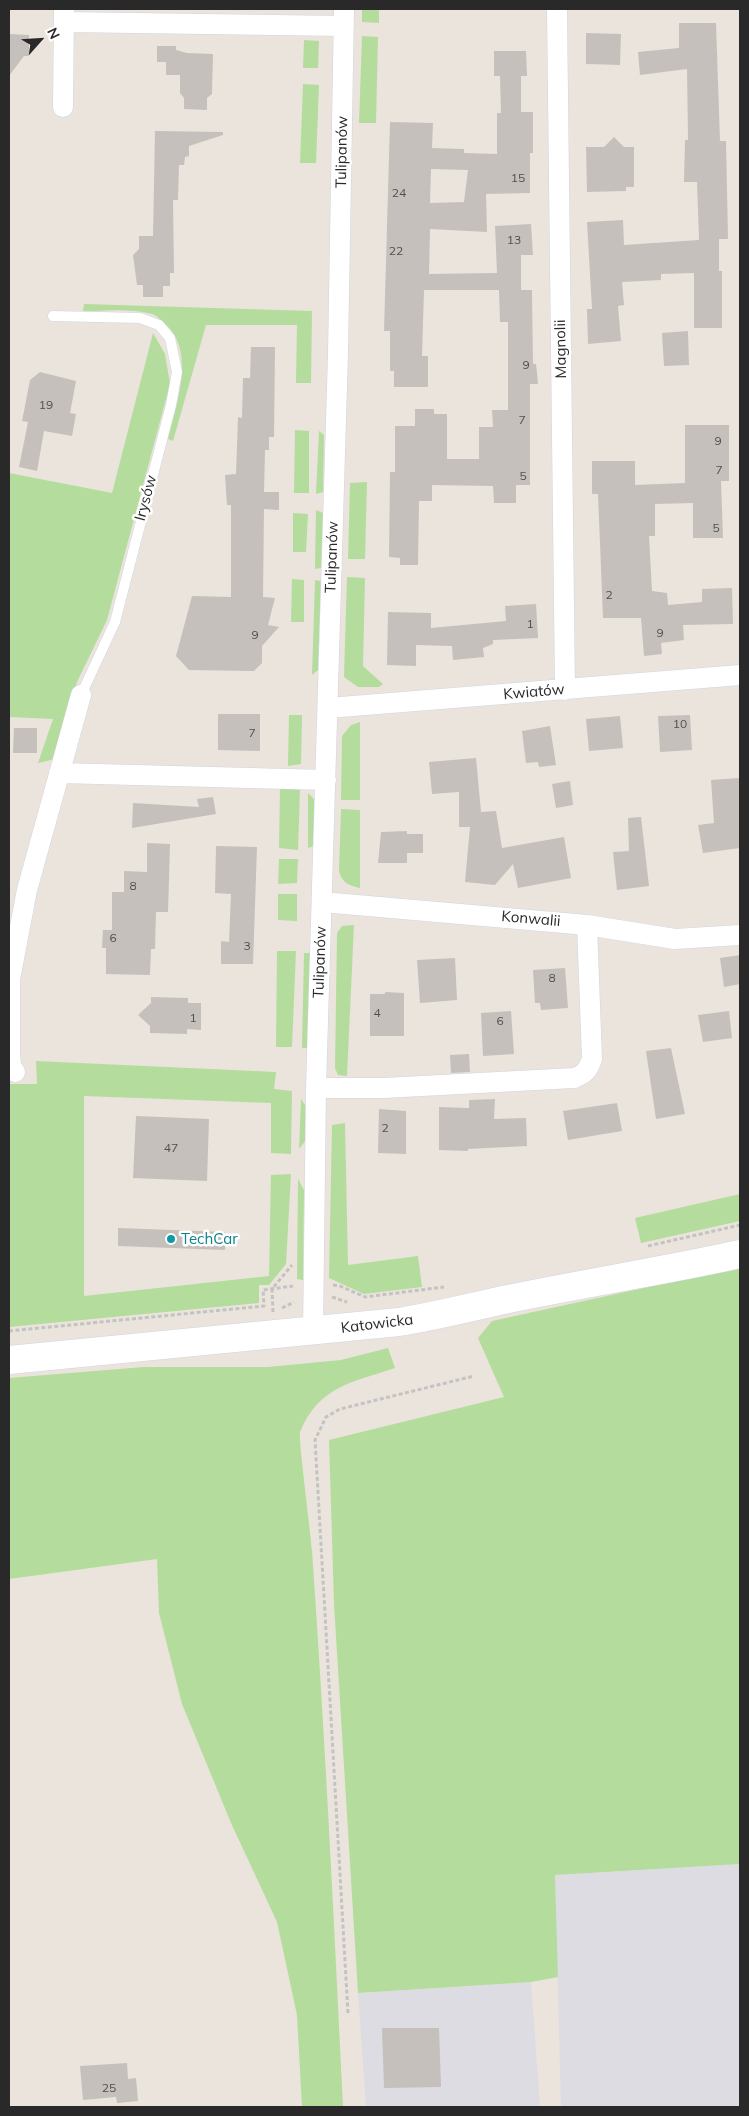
<!DOCTYPE html>
<html>
<head>
<meta charset="utf-8">
<style>
	body { margin:0 }
	#map { position:relative; width:749px; height:2116px; overflow:hidden; background:#eae4dc; font-family:Mulish,sans-serif }
	canvas { display:block }
	.frame { position:absolute; inset:0; border:10px solid #292929; pointer-events:none }
	.north { position:absolute; left:15px; top:15px; width:50px; height:50px; -webkit-text-stroke:4px #fff; paint-order:stroke; rotate:64deg; font-size:14px; font-weight:700; line-height:20px; text-align:center; color:#292929 }
	.north::after { content:''; display:block; margin:auto; width:18px; height:22px; background:#292929; clip-path:polygon(50% 0,100% 100%,50% 72%,0 100%) }
</style>
</head>
<body>
<div id="map">
<canvas width="749" height="2116"></canvas>
<div class="frame"></div>
<div class="north">N</div>
</div>
<script>
const ctx = document.querySelector('canvas').getContext('2d');
ctx.lineJoin = 'round';
function fillPath(path, color) { ctx.fillStyle = color; ctx.fill(path, 'evenodd'); }
function strokePath(path, color, width, dash) { ctx.strokeStyle = color; ctx.lineWidth = width; ctx.lineCap = dash ? 'butt' : 'round'; ctx.setLineDash(dash || []); ctx.stroke(path); }
function write(font, color, halo, rows, align = 'center') {
  ctx.font = font + ' Mulish,sans-serif'; ctx.lineWidth = 5; ctx.setLineDash([]); ctx.textBaseline = 'middle'; ctx.strokeStyle = halo; ctx.fillStyle = color; for (const [text, x, y, turn = 0] of rows) {
    ctx.save(); ctx.translate(x, y); ctx.rotate((+turn || 0) * Math.PI / 180); ctx.textAlign = isNaN(turn) ? turn : align; if (halo) ctx.strokeText(text, 0, 0); ctx.fillText(text, 0, 0); ctx.restore();
  }
}
fillPath(new Path2D(`
	M740,1864V2107H561L555,1875Z
	M531,1982L540,2107H366L358,1993Z`), '#dedce3');
fillPath(new Path2D(`
	M362,9H379V23L362,22Z
	M362,36L378,37L376,123H359Z
	M304,40L319,41L318,68H303Z
	M303,84L319,85L316,163H300Z
	M84,304L312,311L311,383H296L297,325H206L173,441L168,439C176,406 197,350 164,323C161,320 156,315 152,314C130,308 105,311 83,311Z
	M153,333L165,354L170,384L107,620L77,682L55,759L38,763L53,719L9,717V473L112,493Z
	M295,430L309,431V493H294Z
	M319,431L324,435L323,492L316,494Z
	M367,482L365,559H348L350,483Z
	M316,510L323,513L321,568L315,569Z
	M293,513L308,514L306,552H293Z
	M347,577L365,578L363,666L383,684L379,687H358L344,677Z
	M292,579L304,580V622H291Z
	M315,580L321,581L318,670L312,675Z
	M289,715H302L301,764L288,766Z
	M360,722V800H341L342,736L351,725Z
	M280,789H300L298,850L279,848Z
	M308,793L314,799V846L308,848Z
	M341,809L360,810V888C348,885 342,883 339,871Z
	M279,859H298L297,883L278,884Z
	M278,894H297V921L278,920Z
	M354,925L347,1076L338,1075L335,1068L337,933L342,926Z
	M277,951H296L292,1047H276Z
	M304,953H310L307,1048H302Z
	M36,1061L276,1072L274,1089L292,1091L291,1154L271,1153V1103L84,1096V1296L269,1276L271,1175L291,1174L286,1264L269,1285H259V1303L9,1327V1084H37Z
	M301,1099L307,1108L306,1140L299,1149Z
	M345,1123L348,1265L418,1256L422,1287L364,1294L329,1278L332,1125Z
	M298,1179L304,1190L303,1280L297,1279Z
	M740,1194V1221L641,1243L635,1218Z
	M740,1267V1864L555,1875L558,1977L531,1982L358,1993L334,1604L329,1440L504,1397L478,1338L492,1321Z
	M388,1348L395,1368C353,1382 319,1386 300,1432C298,1438 311,1534 312,1551C325,1736 334,1922 343,2107H302L297,2015L277,1922L231,1823L182,1704L159,1613L157,1559L9,1579V1378L144,1367H268L341,1360Z`), '#b4dc9d');
fillPath(new Path2D(`
	M679,23H716L720,141H726L728,239H719V271H722V328H694V273L661,274V280L622,282L624,305L618,306L621,341L588,344L587,309H592L587,222L623,220L624,245L699,240L697,182H684L685,140H688L687,69L640,75L638,52L679,48Z
	M586,33L621,34L620,65L586,64Z
	M9,34L29,35V56H24L9,76Z
	M157,46H176V50L187,53L213,54L212,94L207,98V110L184,109V98L180,93V75H166V62H157Z
	M494,51H526L527,76H521V112H533V153H530V193L486,194L487,232L430,229L429,274L497,273L495,226L531,224L533,255H521V290H532L533,364H536L537,373L538,384H530V485H516V503H494L493,486L432,485V501H419L418,565H400V558L389,557L390,472H395V426H415V409H434V414H447V459H479V427H493L492,410H508V322H500L499,290H424L422,356H428V387H394V371H390V331H384L390,122L433,123L432,148L464,149V153L497,154V113H501L500,76H494ZM431,169L468,170L464,202L430,203Z
	M155,131L223,132V135L189,146V156L185,157L184,165H179L178,200H173L174,273H170V286H163V297H143V285H137L133,255L139,249V236H153Z
	M614,137L624,147H634V187H626V191L587,192L586,147H604Z
	M688,331L689,365L664,366L662,333Z
	M251,347H275L274,437H269V450H265L264,492H279V510L264,509L263,597L275,598L268,625L279,627L262,646V663L254,671L189,670L176,656L192,596L231,597V505H227L225,475L236,474L238,417L242,418L243,378H250Z
	M40,372L76,381L70,413L76,414L72,436L44,431L37,471L19,467L28,422L22,421L30,380Z
	M685,425H729V481H721L723,538H693V503L655,504V536H649L652,591L667,593L668,605L702,602V589L732,588L733,624L683,625L684,640L661,643L662,654L644,656L641,618H603L598,494H592V461H635V485L685,483Z
	M536,604L538,638L493,640V644L483,648L484,657L453,660L452,646L416,645V666L387,665L388,612L431,613V628L506,621L505,606Z
	M218,714H260V751L218,750Z
	M690,715L692,750L660,752L658,716Z
	M620,716L623,748L589,751L586,719Z
	M550,726L556,765L539,767L538,762L526,763L522,731Z
	M14,728H37V753H13Z
	M476,758L481,812L496,811L502,848L564,837L571,878L518,888L513,864L495,885L465,882L470,827H459V792L432,794L429,762Z
	M740,778V848L703,853L698,825L714,823L711,780Z
	M570,781L573,805L556,808L552,784Z
	M213,797L216,814L132,828L133,803L199,807L197,799Z
	M641,817L649,886L617,890L613,852L629,851L628,818Z
	M407,831V834H423V853H407V863H378L381,832Z
	M147,843L170,844L168,912H156L155,949H151L150,975L106,974V948H102L103,930H112V892H124V871L147,872Z
	M216,846L257,847L253,964H221V941L229,942L231,894L215,893Z
	M740,955V984L724,987L720,958Z
	M455,958L457,1000L420,1003L417,960Z
	M565,968L568,1008L541,1010L540,1003H535L533,970Z
	M385,992L404,993V1036H370V994H385Z
	M151,997L188,998V1003H201V1030L187,1029V1034L150,1033V1026L138,1015L151,1003Z
	M511,1011L514,1054L483,1056L481,1013Z
	M729,1011L732,1038L703,1042L698,1015Z
	M671,1048L685,1114L656,1119L646,1051Z
	M469,1054L470,1072L451,1073L450,1055Z
	M495,1099L494,1119L526,1118L527,1146L468,1149V1151L439,1150V1107L469,1108V1100Z
	M617,1103L622,1131L568,1140L563,1111Z
	M379,1109L406,1111V1154L378,1153Z
	M136,1116L209,1119L207,1181L133,1178Z
	M118,1228L225,1232V1250L118,1246Z
	M382,2028H439L441,2087L384,2088Z
	M127,2063L128,2079L136,2078L138,2101L117,2103L116,2097L83,2100L80,2066Z`), '#c5c0bb');
const lane = new Path2D(`
	M53,316L140,318L159,325L170,338L177,372L171,405L115,622L81,695`);
const street = new Path2D(`
	M557,9L565,690
	M64,22L344,26
	M63,107L64,9
	M328,708L740,675
	M59,773L326,780
	M322,902L587,925L675,939L740,935
	M15,1072L11,1066L10,1053V979L27,890L81,695
	M316,1088H384L574,1078C585,1074 588,1070 592,1059L587,925
	M313,1332L316,1088L338,353L344,9`);
const secondary = new Path2D(`
	M9,1360L399,1322C436,1316 471,1307 508,1299C585,1283 663,1271 740,1254`);
strokePath(lane, '#d1d4e0', 11);
strokePath(street, '#d1d4e0', 21);
strokePath(secondary, '#d1d4e0', 29);
strokePath(new Path2D(`
	M648,1246L740,1225
	M333,1285L340,1286L365,1297L444,1287
	M332,1297L347,1302
	M282,1308L294,1302
	M273,1312L272,1289L292,1265
	M9,1331L264,1306L263,1290L293,1286
	M348,2013L315,1440L326,1417L340,1409L474,1376`), '#c3c3c3', 3, [4, 2.5]);
strokePath(lane, '#fff', 10);
strokePath(street, '#fff', 20);
strokePath(secondary, '#fff', 28);
for (const [x, y, r, color] of [
	[171,1239,5,"#0f9aa8"]
]) { const dot = new Path2D(); dot.arc(x, y, r, 0, 2 * Math.PI); ctx.fillStyle = color; ctx.fill(dot); strokePath(dot, '#fff', 2); }
write('12px', '#504f4e', null, [
	["15",518,178],
	["24",399,193],
	["13",514,240],
	["22",396,251],
	["9",526,365],
	["19",46,405],
	["7",522,420],
	["9",718,441],
	["7",719,470],
	["5",523,476],
	["5",716,528],
	["2",609,595],
	["1",530,624],
	["9",660,633],
	["9",255,635],
	["10",680,724],
	["7",252,733],
	["8",133,886],
	["6",113,938],
	["3",247,946],
	["8",552,978],
	["4",377,1013],
	["1",193,1018],
	["6",500,1021],
	["2",385,1128],
	["47",171,1148],
	["25",109,2088]
]);
write('15px', '#292929', '#fff', [
	["Tulipanów",342,152,-89],
	["Magnolii",561,349,-91],
	["Irysów",146,498,-75],
	["Tulipanów",332,557,-88],
	["Kwiatów",534,692,-5],
	["Konwalii",531,919,5],
	["Tulipanów",320,962,-88],
	["Katowicka",377,1324,-7]
]);
write('15px', '#0d838f', '#fff', [
	["TechCar",181,1239]
], 'left');
</script>
</body>
</html>
